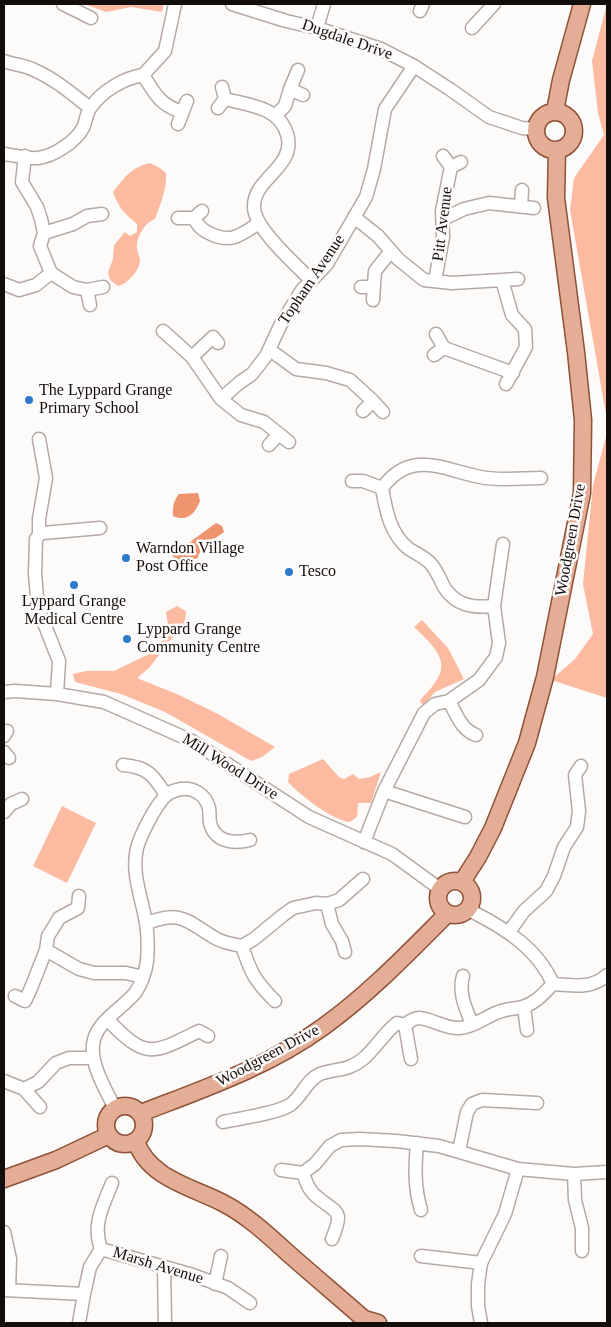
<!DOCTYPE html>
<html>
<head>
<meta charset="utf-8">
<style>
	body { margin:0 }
	#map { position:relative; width:611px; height:1327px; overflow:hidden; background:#fdfbfa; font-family:Georgia,serif }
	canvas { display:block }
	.frame { position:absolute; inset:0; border:5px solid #120e0c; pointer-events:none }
</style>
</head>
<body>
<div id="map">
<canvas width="611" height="1327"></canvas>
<div class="frame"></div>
</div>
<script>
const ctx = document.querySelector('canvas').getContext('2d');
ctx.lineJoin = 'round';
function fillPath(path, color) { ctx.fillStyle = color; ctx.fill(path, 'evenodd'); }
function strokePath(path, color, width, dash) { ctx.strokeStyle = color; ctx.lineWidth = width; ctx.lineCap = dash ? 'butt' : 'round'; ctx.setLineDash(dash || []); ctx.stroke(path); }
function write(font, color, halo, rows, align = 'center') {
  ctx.font = font + ' Georgia,serif'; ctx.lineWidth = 5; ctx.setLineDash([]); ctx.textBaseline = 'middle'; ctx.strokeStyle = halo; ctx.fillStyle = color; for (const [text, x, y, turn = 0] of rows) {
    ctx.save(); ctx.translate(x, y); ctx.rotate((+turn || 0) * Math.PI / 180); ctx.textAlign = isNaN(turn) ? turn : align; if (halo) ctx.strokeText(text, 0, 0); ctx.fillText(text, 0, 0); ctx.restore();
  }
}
fillPath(new Path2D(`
	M84,4H164L162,12L131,7L106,12Z
	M607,4V420L570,210L574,178L604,135L598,113L592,61Z
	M150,163L160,168L166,173C167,189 160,205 155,219C146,222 138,234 137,244C136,250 139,254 140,260C140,270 128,284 118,286L110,280L108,272L113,259L114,245L125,232L130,236L137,232V224C125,214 118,207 113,192C126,176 130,168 150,163Z
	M607,433V698L551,680L575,659L593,634L583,584L593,485Z
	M177,606L186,611L185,621L149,668L137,678L179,695L218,714L275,747L262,757L251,761L165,712L121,694L75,682L73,674L86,671H114L151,653L163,639L168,626L166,612Z
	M422,620L448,648L464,679L435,692L423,706L420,700C453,668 445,656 414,627Z
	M323,759L339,777L344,779L353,774L359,779L370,777L381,772L371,803H358L357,817L350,822C332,820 301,796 288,782L289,774Z
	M62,806L96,823L67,883L33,866Z`), '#fcbba1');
fillPath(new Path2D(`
	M198,493L200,501C195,514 187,522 173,516C172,508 174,500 179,494Z
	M216,523L222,526L224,532C216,538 198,549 198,558L191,560L182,568L171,554L173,550L190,542Z`), '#ee946f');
const minor = new Path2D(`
	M63,4L91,18
	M232,4L286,21L317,28L381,49L414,66L451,90L489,117L522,128L536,129
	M420,11L423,4
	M317,28L324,4
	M472,28L494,4
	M4,61C14,65 25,65 34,70C55,79 72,94 90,108
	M143,75C155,94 160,105 182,112
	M290,89L303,95
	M225,99C249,105 279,107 287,134C297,167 253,178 254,207C254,228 296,265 311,280
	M218,108L225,99L222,87
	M275,116L285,106L290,89L298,70
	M178,124L187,101
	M4,154C12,155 31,159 38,158C54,156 75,142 83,128C86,122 86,113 91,107C102,91 124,78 143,75L165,51L175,4
	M25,156L22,182L37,207L41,219L44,233L40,246L51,273L73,287L87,290L103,287
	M443,156L451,167L461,162
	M521,206L522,190
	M354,217L378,236L398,259L424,280L452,283L502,280L512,315L525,329L526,347L506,384
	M178,218H194L202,211
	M194,218C199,227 202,230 211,234C232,244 242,234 259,223
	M443,219L464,209L489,203L534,208
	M44,233L73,224L87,216L102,214
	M502,280L518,279
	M435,281L443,237L442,211L451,167
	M4,284L19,290L36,285L51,273
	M361,287H374
	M87,290L90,305
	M373,300L375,271L391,251
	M163,331L192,357L221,399L241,415L264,422L289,442
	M436,334L444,348
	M270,350L296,369L326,373L350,380L373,401L363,411
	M434,355L444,348L513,373
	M192,357L213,337L218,343
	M221,399L239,383L252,374L266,356L281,324L302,290L327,264L366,197L374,169L385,109L414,66
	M373,401L383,412
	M39,439L46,478L39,519V535L36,539L35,574L38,608L59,661L57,694
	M269,445L279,434
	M352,481H363L382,488
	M39,535L43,533L100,528
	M494,606C473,608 456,606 444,587C440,579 437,571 431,564C425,557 417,554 409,549C390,534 386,511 382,488C411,449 441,469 480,477C498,481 523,478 541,478
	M4,692L15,691L57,694L104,702L192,741L309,817L392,854L440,889
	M449,701C456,713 461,730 476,735
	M4,736L7,731
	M4,752L9,758
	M123,765C148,767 153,775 166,795
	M384,791L465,817
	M4,812L11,804L22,799
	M364,842L384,791L424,713L435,704L449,701L479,680L496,657L499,643L494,606L503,544
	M327,904L332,924L342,941L345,952
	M470,907L473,912C506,929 538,949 553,984
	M147,923C183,910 186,921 215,938C223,943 233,944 242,946L254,939L282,916L293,908L316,903L327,904L339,900L363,879
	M509,932L524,911L546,891L554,876L564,847L577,827L579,811L575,775L581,766
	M242,946C251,973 254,980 275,1001
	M46,950L79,969L94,973H126L143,977
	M463,976C458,993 466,1009 472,1024
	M553,984C573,985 590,990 607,975
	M15,996L25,1001L31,988L46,950L48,936L55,925L59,918L78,908L79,896
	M524,1007L527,1030
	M108,1020C146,1060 153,1054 199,1031L208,1036
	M405,1025L411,1059
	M4,1081L24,1089L38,1082L56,1063L69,1058H93
	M24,1089L40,1107
	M115,1109C106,1089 91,1067 93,1045C95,1022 122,1009 135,993C141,985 146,971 147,961C148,949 148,935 146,923C142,898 131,874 137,848C140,836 147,824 153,813C159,804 165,792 177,790C191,786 205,793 209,808C210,813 209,818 210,823C215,842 233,844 250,840
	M223,1122C241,1118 275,1114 290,1105C302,1097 306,1080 320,1074C336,1068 347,1072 363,1059C376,1048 384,1033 397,1023L405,1025C409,1022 413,1018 419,1018C432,1019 446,1029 460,1028C473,1027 484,1018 496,1013C505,1009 513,1009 522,1007C535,1004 544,993 553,984
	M417,1143C415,1168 414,1186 421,1210
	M459,1151L467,1112L472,1104L482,1100L537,1103
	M281,1170L303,1173
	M574,1174L575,1200L582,1228V1251
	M4,1232L10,1259L9,1290
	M332,1239C344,1210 338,1214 317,1197C309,1191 306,1182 303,1173L315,1164L330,1146L341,1140L360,1139L396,1141L439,1146L518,1169L574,1174L607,1172
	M101,1249C92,1224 103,1206 112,1183
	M421,1256L481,1263
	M164,1267L165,1323
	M215,1284L221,1256
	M4,1290L84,1294L90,1267L101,1249L193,1275L228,1288L250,1303
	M79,1323L84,1294
	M481,1323L478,1306V1284L481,1263L505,1214L518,1169`);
const major = new Path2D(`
	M555,111L561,80L582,4
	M536 131a19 19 0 1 1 38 0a19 19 0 1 1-38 0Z
	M438 898a17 17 0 1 1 34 0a17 17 0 1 1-34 0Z
	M462,882L478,857L493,828L527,743L545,677L582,493L583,420L576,352L556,198L557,150
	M106 1125a19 19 0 1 1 38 0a19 19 0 1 1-38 0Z
	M141,1113C203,1089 268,1067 323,1027C369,994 408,953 447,914
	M136,1141C148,1178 192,1187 223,1203C248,1216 268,1235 289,1254C314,1276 339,1297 364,1319L378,1323
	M4,1179L56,1160L109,1135`);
strokePath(minor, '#b5a9a4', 15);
strokePath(major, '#8e5238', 19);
strokePath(minor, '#fff', 12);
strokePath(major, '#e3ad96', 16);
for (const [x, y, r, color] of [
	[29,400,5,"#2f79ca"],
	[126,558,5,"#2f79ca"],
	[289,572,5,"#2f79ca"],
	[74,585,5,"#2f79ca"],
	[127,639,5,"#2f79ca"]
]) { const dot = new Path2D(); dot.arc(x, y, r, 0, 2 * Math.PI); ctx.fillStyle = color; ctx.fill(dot); strokePath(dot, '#fdfbfa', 2); }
write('16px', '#120e0c', '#fdfbfa', [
	["Dugdale Drive",347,40,19],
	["Pitt Avenue",443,224,-83],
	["Topham Avenue",312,280,-56],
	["Woodgreen Drive",571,540,-80],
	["Mill Wood Drive",230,767,32],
	["Woodgreen Drive",268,1056,-28],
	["Marsh Avenue",158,1266,17]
]);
write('16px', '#120e0c', '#fdfbfa', [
	["The Lyppard Grange",39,391],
	["Primary School",39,409],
	["Warndon Village",136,549],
	["Post Office",136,567],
	["Tesco",299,572],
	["Lyppard Grange",74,602,"center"],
	["Medical Centre",74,620,"center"],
	["Lyppard Grange",137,630],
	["Community Centre",137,648]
], 'left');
</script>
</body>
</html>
